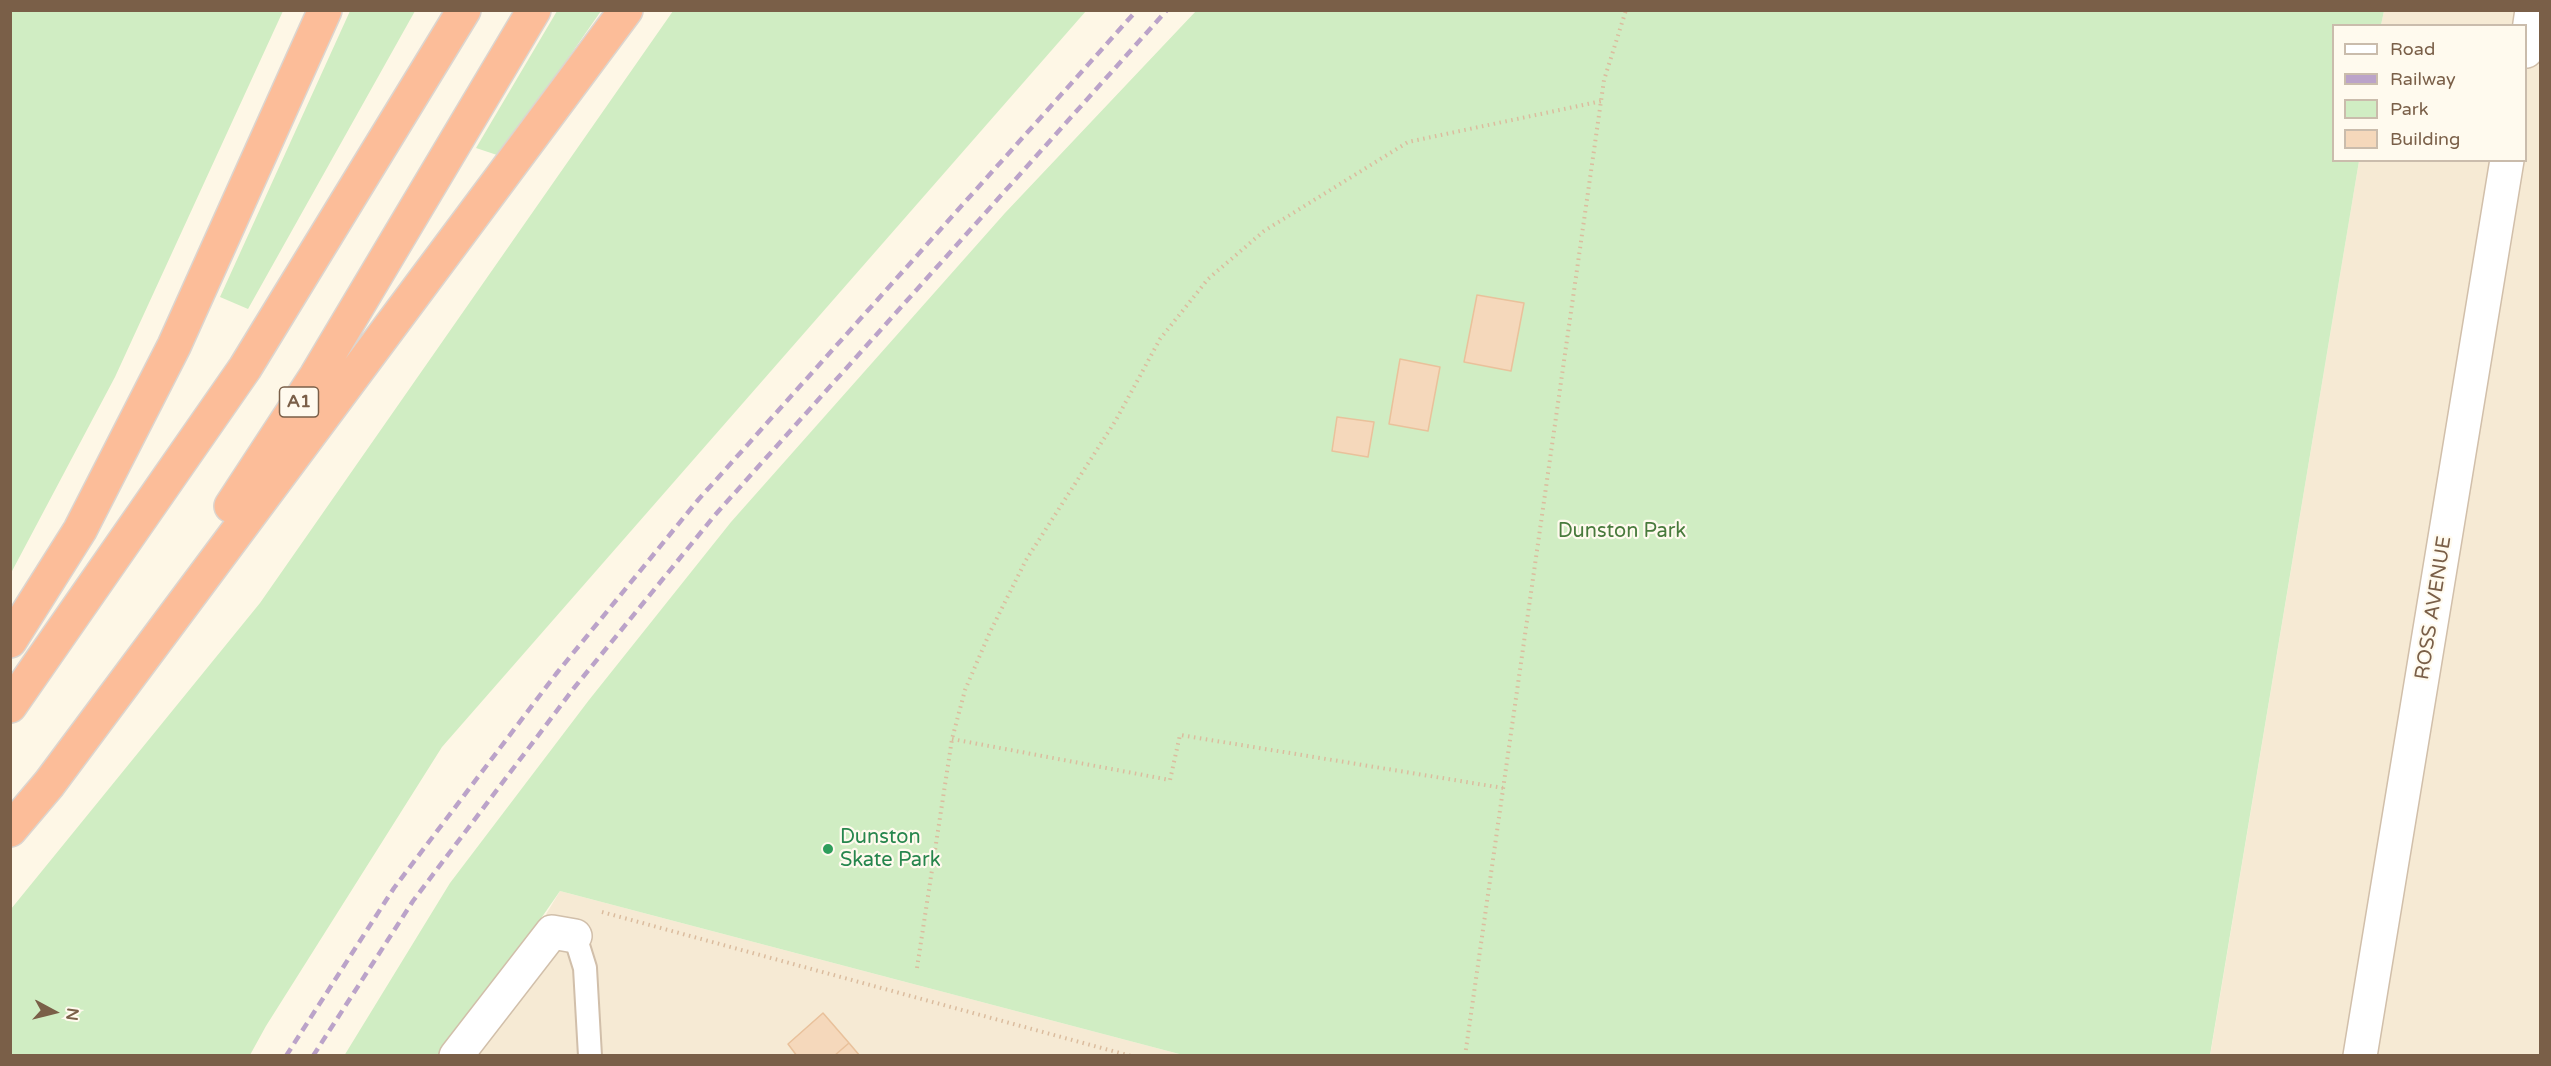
<!DOCTYPE html>
<html>
<head>
<meta charset="utf-8">
<style>
	body { margin:0 }
	#map { position:relative; width:2551px; height:1066px; overflow:hidden; background:#fef7e6; font-family:"Varela Round",sans-serif }
	canvas { display:block }
	.frame { position:absolute; inset:0; border:12px solid #7a5f48; pointer-events:none }
	.legend { position:absolute; left:2332px; top:24px; width:195px; height:138px; box-sizing:border-box; background:#fffaee; border:2px solid #cabcac; margin:0; padding:8px 10px; list-style:none; font-size:18px; color:#7a5f48 }
	.legend li { display:flex; align-items:center; gap:12px; height:30px }
	.legend b { width:30px; border:2px solid #cabcac }
	.north { position:absolute; left:24px; top:982px; width:60px; height:60px; -webkit-text-stroke:4px #fffaee; paint-order:stroke; rotate:97deg; font-size:16px; font-weight:700; line-height:24px; text-align:center; color:#7a5f48 }
	.north::after { content:''; display:block; margin:auto; width:21px; height:27px; background:#7a5f48; clip-path:polygon(50% 0,100% 100%,50% 72%,0 100%) }
</style>
</head>
<body>
<div id="map">
<canvas width="2551" height="1066"></canvas>
<div class="frame"></div>
<ul class="legend">
<li><b style="height:8px;background:#fff"></b>Road</li>
<li><b style="height:8px;background:#bba3c9"></b>Railway</li>
<li><b style="height:16px;background:#d0edc3"></b>Park</li>
<li><b style="height:16px;background:#f5d8bb"></b>Building</li>
</ul>
<div class="north">N</div>
</div>
<script>
const ctx = document.querySelector('canvas').getContext('2d');
ctx.lineJoin = 'round';
function fillPath(path, color) { ctx.fillStyle = color; ctx.fill(path, 'evenodd'); }
function strokePath(path, color, width, dash) { ctx.strokeStyle = color; ctx.lineWidth = width; ctx.lineCap = dash ? 'butt' : 'round'; ctx.setLineDash(dash || []); ctx.stroke(path); }
function write(font, color, halo, rows, align = 'center') {
  ctx.font = font + ' "Varela Round",sans-serif'; ctx.lineWidth = 4.5; ctx.setLineDash([]); ctx.textBaseline = 'middle'; ctx.strokeStyle = halo; ctx.fillStyle = color; for (const [text, x, y, turn = 0] of rows) {
    ctx.save(); ctx.translate(x, y); ctx.rotate((+turn || 0) * Math.PI / 180); ctx.textAlign = isNaN(turn) ? turn : align; if (halo) ctx.strokeText(text, 0, 0); ctx.fillText(text, 0, 0); ctx.restore();
  }
}
fillPath(new Path2D(`
	M2384,11H2540V1055L2210,1056L2359,161L2526,160V26L2381,25Z
	M560,891L1183,1055L461,1056Z`), '#f6ead4');
fillPath(new Path2D(`
	M194,11H283L115,377L11,573V11Z
	M350,11H415L248,309L220,297Z
	M557,11H601L500,156L476,148Z
	M673,11H1086L442,747L266,1026L250,1055H11V909L260,603Z
	M1196,11H2384L2381,25L2334,26V160L2359,161L2210,1055H1183L560,891L446,1055L344,1056L450,883L589,700L731,522L1005,213Z`), '#d0edc3');
const building = new Path2D(`
	M1477,295L1524,303L1511,371L1464,362Z
	M1400,359L1440,367L1428,431L1389,424Z
	M1337,417L1374,422L1368,457L1332,451Z
	M823,1013L849,1043L834,1056H797L788,1044Z
	M849,1043L860,1056H834Z`);
fillPath(building, '#f5d8bb');
strokePath(building, '#e9c19b', 1.5);
const lane = new Path2D(`
	M575,936L585,968L590,1056`);
const street = new Path2D(`
	M2526,51L2532,10
	M456,1056L552,932L575,936
	M2360,1056L2507,160`);
const highway = new Path2D(`
	M231,506L316,376L534,10
	M10,641L80,530L174,346L325,10
	M10,706L245,368L464,10
	M10,830L49,784L626,10`);
strokePath(lane, '#d1bfaa', 26);
strokePath(street, '#d1bfaa', 36);
strokePath(highway, '#dcd5cf', 36);
strokePath(new Path2D(`
	M952,739L1170,780L1180,735L1503,788
	M602,912L1131,1056
	M917,968L952,739L965,690L990,632L1026,560L1116,420L1160,339L1208,279L1264,231L1408,142L1602,101
	M1465,1056L1604,80L1626,10`), '#dbbc9e', 4, [1.5, 4.5]);
strokePath(lane, '#fff', 22);
strokePath(street, '#fff', 33);
strokePath(highway, '#fcbd99', 33);
strokePath(new Path2D(`
	M286,1056L394,888L556,674L698,500L1137,10
	M313,1056L413,901L574,688L715,515L1167,10`), '#bba3c9', 4.5, [9, 6]);
for (const [x, y, r, color] of [
	[828,849,6,"#2e9e5b"]
]) { const dot = new Path2D(); dot.arc(x, y, r, 0, 2 * Math.PI); ctx.fillStyle = color; ctx.fill(dot); strokePath(dot, '#fffaee', 2); }
for (const [x, y, w] of [
	[299,402,39]
]) { const box = new Path2D(); box.roundRect(x - w / 2, y - 15, w, 30, 4.5); ctx.fillStyle = '#fffaee'; ctx.fill(box); strokePath(box, '#7a5f48', 1.5); }
write('bold 18px', '#7a5f48', null, [
	["A1",299,402]
]);
write('20px', '#487a3c', '#fffaee', [
	["Dunston Park",1622,532]
]);
write('20px', '#7a5f48', '#fffaee', [
	["ROSS AVENUE",2434,608,-81]
]);
write('20px', '#27864d', '#fffaee', [
	["Dunston",840,838],
	["Skate Park",840,861]
], 'left');
</script>
</body>
</html>
